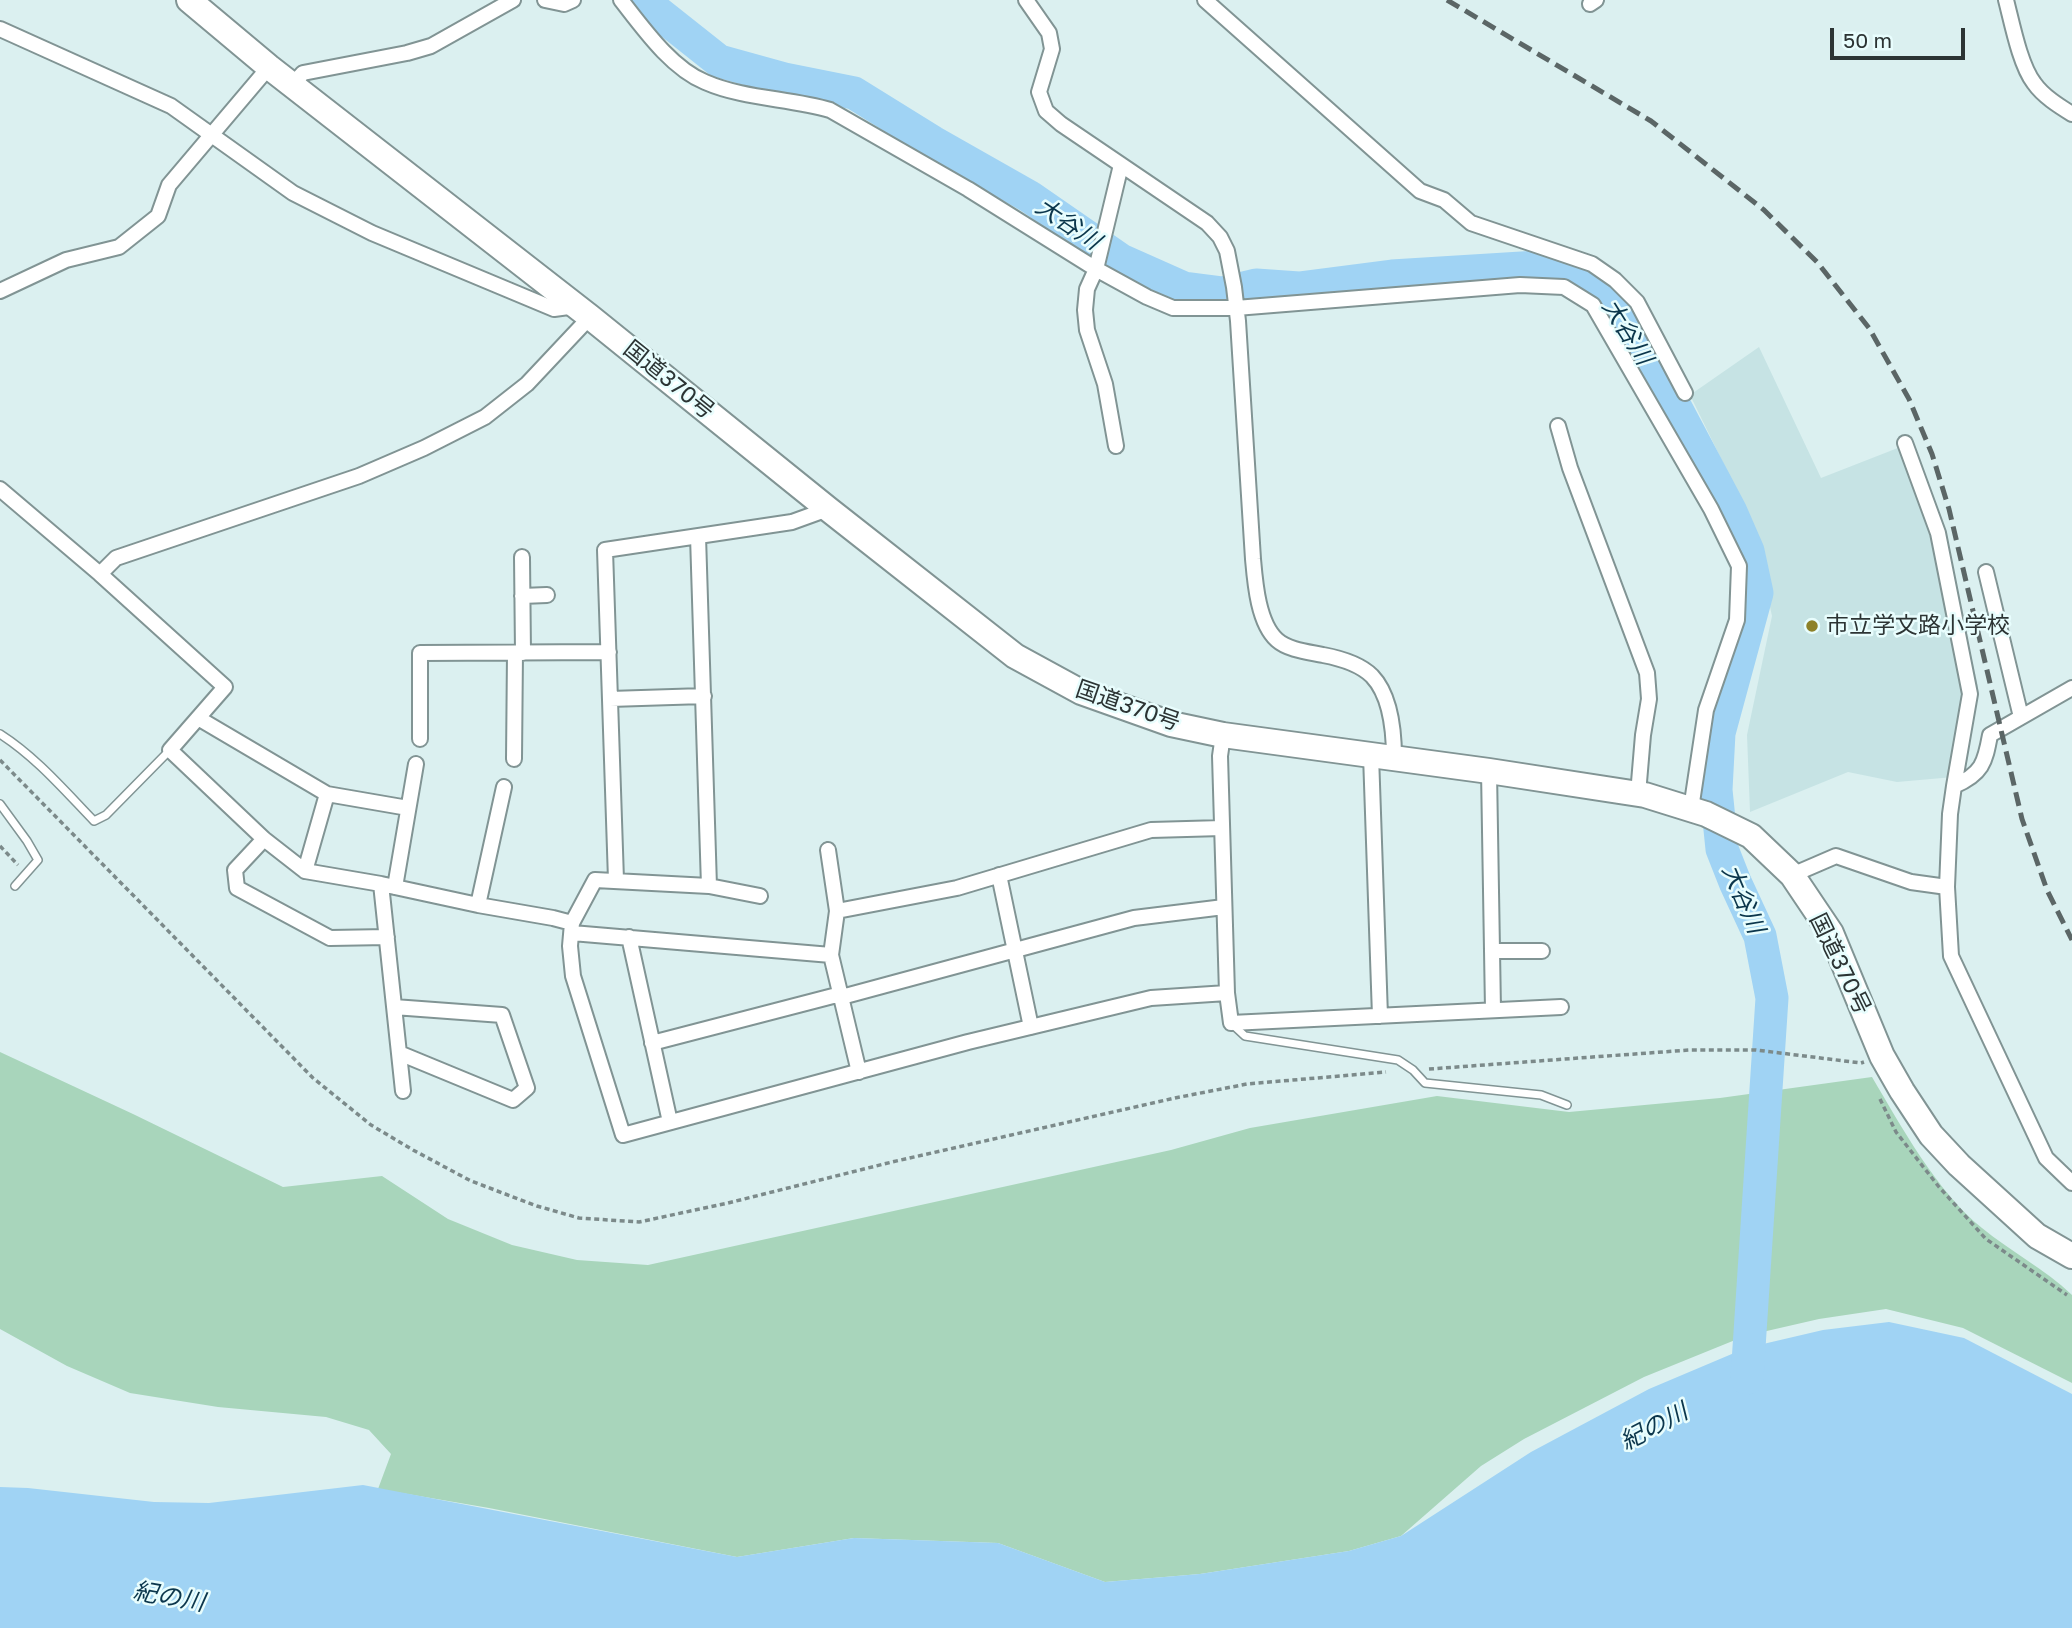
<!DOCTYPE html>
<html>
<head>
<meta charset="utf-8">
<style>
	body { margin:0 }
	#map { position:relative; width:2072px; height:1628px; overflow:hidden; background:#dbf0f0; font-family:"Golos Text",sans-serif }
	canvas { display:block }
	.scale { position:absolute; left:1830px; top:28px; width:135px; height:32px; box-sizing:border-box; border:4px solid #2c3434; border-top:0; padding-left:9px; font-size:21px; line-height:24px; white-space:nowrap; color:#2c3434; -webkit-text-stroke:5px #e8fdfd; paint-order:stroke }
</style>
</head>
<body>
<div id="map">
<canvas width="2072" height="1628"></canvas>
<div class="scale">50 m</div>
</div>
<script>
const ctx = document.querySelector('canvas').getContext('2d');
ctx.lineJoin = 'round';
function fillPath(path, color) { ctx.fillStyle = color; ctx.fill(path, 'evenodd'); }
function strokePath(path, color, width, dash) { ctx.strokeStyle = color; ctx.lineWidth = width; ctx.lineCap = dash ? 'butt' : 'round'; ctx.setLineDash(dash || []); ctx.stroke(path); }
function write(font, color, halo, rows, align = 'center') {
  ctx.font = font + ' "Golos Text","Noto Sans JP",sans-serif'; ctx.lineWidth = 5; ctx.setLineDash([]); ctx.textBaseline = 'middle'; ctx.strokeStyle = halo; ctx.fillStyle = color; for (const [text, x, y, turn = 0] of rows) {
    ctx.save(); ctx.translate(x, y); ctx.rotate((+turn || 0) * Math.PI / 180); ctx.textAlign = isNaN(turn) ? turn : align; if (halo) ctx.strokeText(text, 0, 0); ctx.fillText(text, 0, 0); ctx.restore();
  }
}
fillPath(new Path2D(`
	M1759,347L1821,478L1908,444L1943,532L1978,686L1965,776L1897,782L1848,772L1750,812L1747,735L1772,616L1750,518L1690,395Z`), '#c6e3e4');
fillPath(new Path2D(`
	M0,1052L133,1114L283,1187L382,1176L448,1219L512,1245L577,1260L648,1265L1171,1150L1250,1128L1437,1096L1569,1112L1720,1098L1872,1077C1901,1126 1937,1192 1982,1228C2010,1251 2045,1269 2072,1295V1383L1963,1328L1886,1309L1819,1319L1745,1336L1644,1377L1524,1439L1481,1466L1401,1536L1349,1551L1200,1574L1105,1582L998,1543L854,1538L737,1557L489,1508L378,1489L391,1454L369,1430L326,1417L218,1407L130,1393L67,1366L0,1329Z`), '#a8d5bb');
fillPath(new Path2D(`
	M1889,1322L1964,1338L2072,1394V1628H0V1487L28,1488L154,1502L209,1503L363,1485L737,1557L854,1538L998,1543L1105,1582L1200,1574L1349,1551L1401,1536L1531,1452L1649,1389L1746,1348L1823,1330Z`), '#a0d3f4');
strokePath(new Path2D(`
	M646,0L656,11L719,61L784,79L854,93L933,142L1030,197L1121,260L1184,288L1223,293L1256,285L1299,288L1392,276L1538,267L1581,273L1613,303L1677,410L1731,512L1748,551L1757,593L1719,733L1716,790L1722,849L1735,882L1760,936L1772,998L1747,1378`), '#a0d3f4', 33);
const service = new Path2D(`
	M0,734C36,757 64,790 94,821L106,815L170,750
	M0,804L27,841L38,860L15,886
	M1232,1024L1245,1036L1398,1060L1413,1070L1425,1083L1541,1095L1567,1105`);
const minor = new Path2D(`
	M545,0L564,4L573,0
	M621,0C643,28 671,68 705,82C744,99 789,98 830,110L968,189L1096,269L1147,297L1173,308H1236L1520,285L1564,287L1593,305L1711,509L1739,566L1737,620L1706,710L1691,809
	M1026,0L1049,33L1052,49L1039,92L1046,111L1061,124L1207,223L1220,237L1227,251L1234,287L1238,321L1253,559C1255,582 1258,623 1277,640C1288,650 1309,652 1323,655C1339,658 1360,664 1372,676C1391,696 1394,731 1394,758
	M1205,0L1420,191L1444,200L1471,223L1592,264L1615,280L1637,302L1685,393
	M2006,0C2012,23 2020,65 2034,83C2043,96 2059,106 2072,114
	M1590,4L1596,0
	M0,29L171,106L293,193L372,233L554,309L576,306
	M293,84L303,73L407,53L431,46L513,0
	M0,291L66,260L119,247L158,216L169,185L269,67
	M1558,426L1570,468L1647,673L1649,699L1643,735L1638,794
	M1905,443L1938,533L1970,694L1954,786
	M1116,446L1105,384L1087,330L1085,310L1087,289L1096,269L1121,165
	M0,489L100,574L225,687L170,750L264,839L305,871L381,884L478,905L553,918L572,923
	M698,536L709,886
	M522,557L523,653
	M1986,572L2021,717
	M100,574L116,558L359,476L424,448L485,417L527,384L590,317
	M522,596L547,595
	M2072,688L1990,735C1985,763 1982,774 1954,786L1950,814L1947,887L1951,956L2046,1158L2072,1183
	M610,699L704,696
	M198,718L327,794L408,808
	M1223,735L1220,756L1227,993L1231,1023L1561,1007
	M420,739V653L609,652
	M1371,755L1380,1016
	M514,759L515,653
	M1489,771L1493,1010
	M264,839L235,870L237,888L330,938L387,937
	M828,850L837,911L831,955L859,1072
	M305,871L327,794
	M999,875L1031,1027
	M1792,875L1836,856L1911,882L1947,887
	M616,880L605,550L792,522L828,509
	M381,884L403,1091
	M395,887L416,764
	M760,896L709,886L595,880L572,923L570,946L573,976L623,1135L968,1042L1151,998L1227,993
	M478,905L504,787
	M837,911L957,888L1151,830L1222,828
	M572,933L831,955
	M629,937L670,1122
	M1492,951H1542
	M394,1007L502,1015L527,1088L513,1100L399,1053
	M652,1043L833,996L849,995L1134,918L1224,907`);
const trunk = new Path2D(`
	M189,0L269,67L590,317L828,509L1015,656L1081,692L1171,724L1223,735L1489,771L1645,795L1706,814L1751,836L1792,875L1831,933L1882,1056L1902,1091L1931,1135L1959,1165L2037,1236L2072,1256`);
strokePath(service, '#819494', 10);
strokePath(minor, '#819494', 18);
strokePath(trunk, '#819494', 28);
strokePath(new Path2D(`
	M0,760L313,1078L371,1125L413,1150L471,1181L537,1206L579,1218L639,1222L728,1203L892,1162L1175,1098L1247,1084L1386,1072
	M0,846L18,865
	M1429,1069L1689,1050H1756L1861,1063L1864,1062
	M1880,1099L1896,1132L1939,1187L1986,1239L2067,1295`), '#7c8a8a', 3.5, [5, 3.5]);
strokePath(service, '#fff', 7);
strokePath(minor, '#fff', 14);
strokePath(trunk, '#fff', 24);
strokePath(new Path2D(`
	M1447,0L1651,121L1764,210L1817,262L1869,328L1909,399L1932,454L1949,509L2022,819L2047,890L2072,940`), '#5b6666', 5, [14, 7]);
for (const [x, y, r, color] of [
	[1812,626,7,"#8d8128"]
]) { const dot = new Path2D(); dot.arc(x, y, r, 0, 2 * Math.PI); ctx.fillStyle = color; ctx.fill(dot); strokePath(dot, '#e8fdfd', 2.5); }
write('23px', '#2c3434', '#e8fdfd', [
	["国道370号",669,380,39],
	["国道370号",1128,706,19],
	["国道370号",1840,964,64]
]);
write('23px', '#2c3434', '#e8fdfd', [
	["市立学文路小学校",1826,626]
], 'left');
write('italic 24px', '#0b364c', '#e8fdfd', [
	["大谷川",1068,224,34],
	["大谷川",1627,332,58],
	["大谷川",1743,899,67],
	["紀の川",1654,1427,-28],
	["紀の川",169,1597,10]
]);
</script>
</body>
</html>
